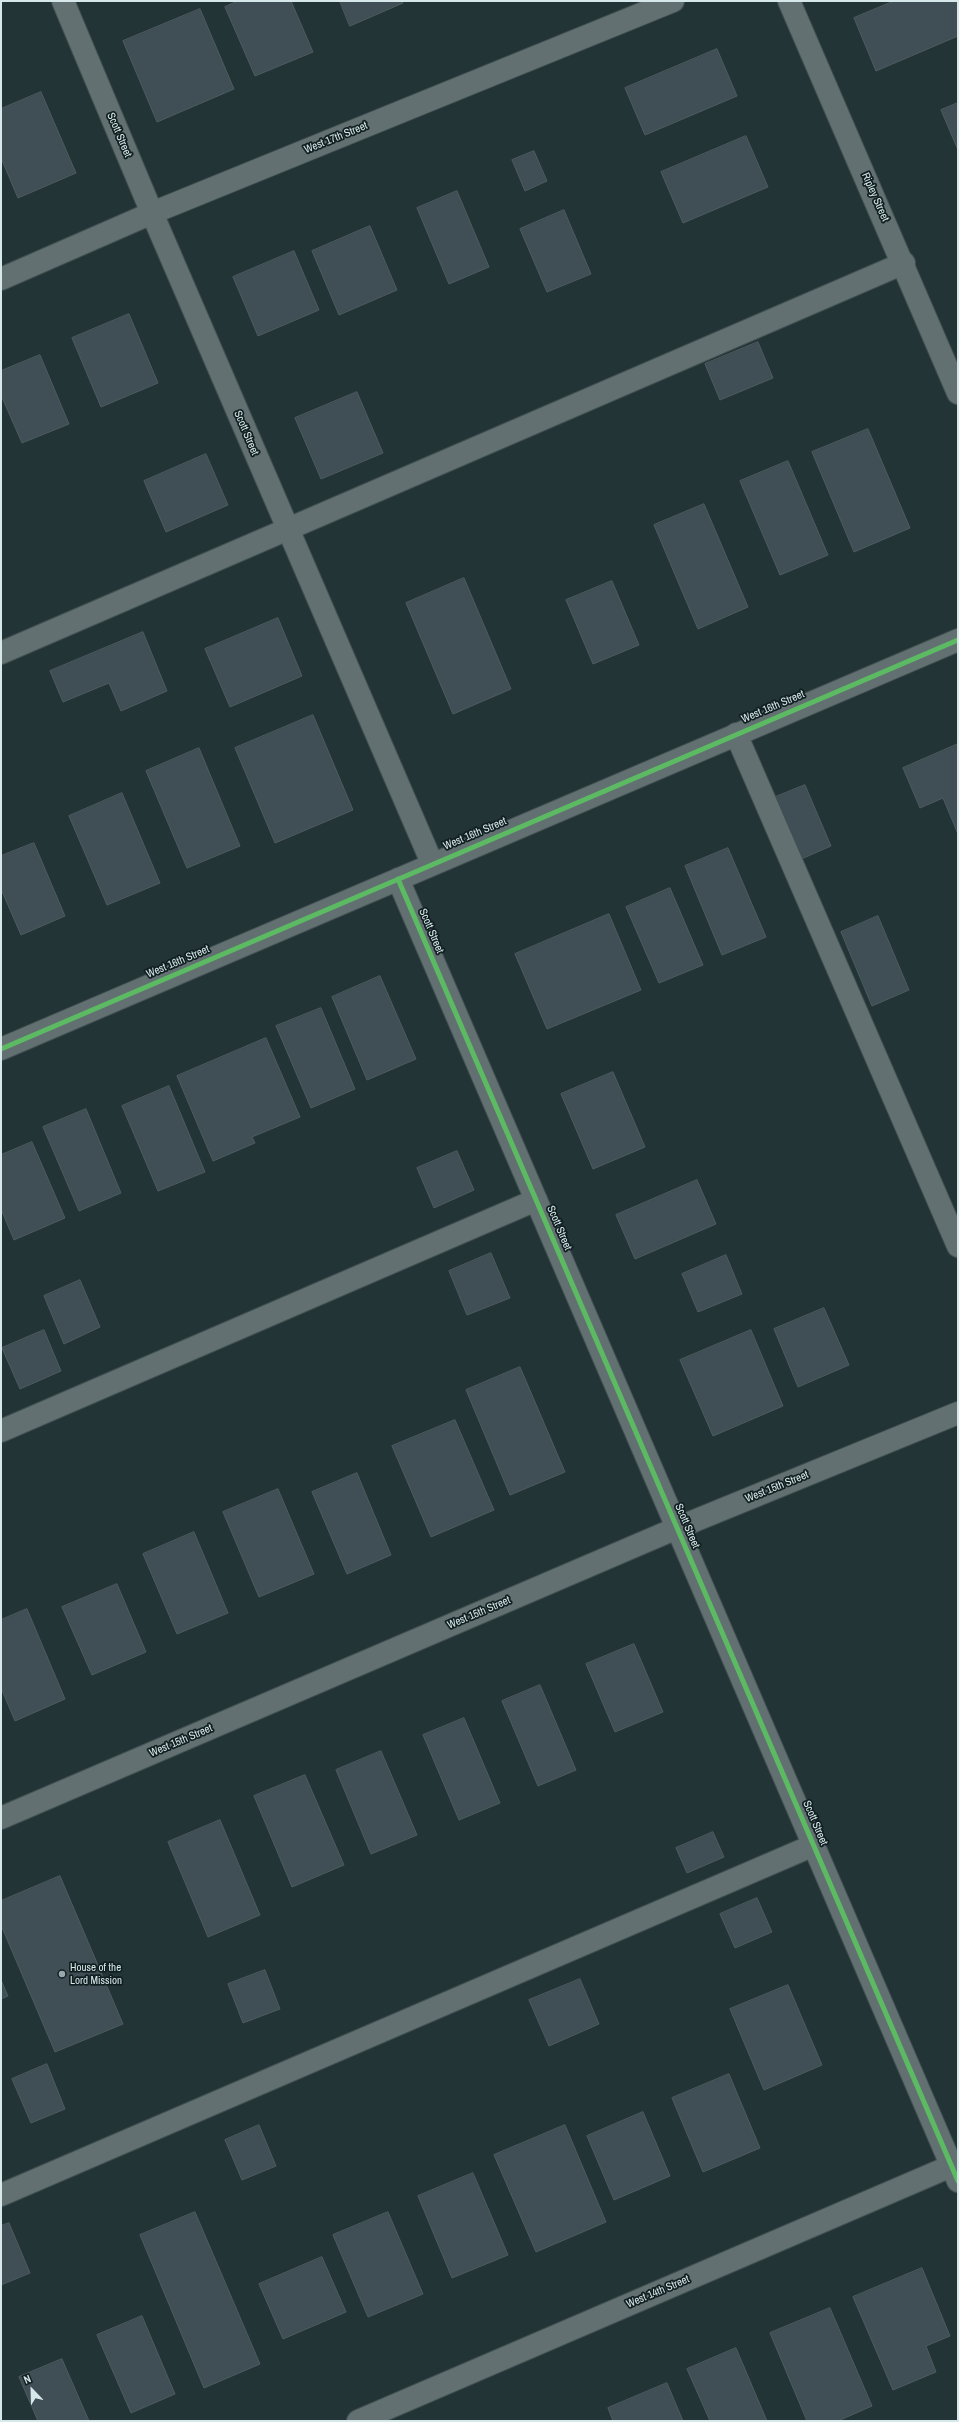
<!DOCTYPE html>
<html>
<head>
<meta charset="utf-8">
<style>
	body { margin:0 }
	#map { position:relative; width:959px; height:2422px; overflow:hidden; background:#233436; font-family:"Archivo Narrow",sans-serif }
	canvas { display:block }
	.frame { position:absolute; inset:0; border:2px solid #d6e8ea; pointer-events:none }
	.north { position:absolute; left:12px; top:2370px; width:40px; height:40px; -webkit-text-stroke:3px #111f21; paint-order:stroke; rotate:337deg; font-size:11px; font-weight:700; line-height:16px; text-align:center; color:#d6e8ea }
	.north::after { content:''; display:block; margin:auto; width:14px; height:18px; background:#d6e8ea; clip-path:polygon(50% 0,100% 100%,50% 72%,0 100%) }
</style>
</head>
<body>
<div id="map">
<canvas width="959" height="2422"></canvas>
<div class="frame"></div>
<div class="north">N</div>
</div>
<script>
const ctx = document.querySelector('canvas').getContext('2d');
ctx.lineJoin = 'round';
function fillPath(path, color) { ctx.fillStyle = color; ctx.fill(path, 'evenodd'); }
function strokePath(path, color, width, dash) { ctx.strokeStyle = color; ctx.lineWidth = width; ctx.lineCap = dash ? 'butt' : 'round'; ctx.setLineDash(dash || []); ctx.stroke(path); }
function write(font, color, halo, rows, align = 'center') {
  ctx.font = font + ' "Archivo Narrow",sans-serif'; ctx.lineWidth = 3.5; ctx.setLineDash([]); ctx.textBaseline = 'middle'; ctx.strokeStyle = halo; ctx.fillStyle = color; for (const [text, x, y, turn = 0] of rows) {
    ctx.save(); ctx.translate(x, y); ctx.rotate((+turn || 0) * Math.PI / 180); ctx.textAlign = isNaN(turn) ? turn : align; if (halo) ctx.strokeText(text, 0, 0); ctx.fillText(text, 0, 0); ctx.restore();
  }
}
const building = new Path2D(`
	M238,1H291L313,52L255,76L225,7Z
	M340,1H402L403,3L350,26Z
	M894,1H958V36L876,71L854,18Z
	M200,9L234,89L157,122L123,41Z
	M717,49L737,96L645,135L625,88Z
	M41,92L76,173L18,198L1,158V109Z
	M958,103V150L941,110Z
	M746,136L768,187L683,223L661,172Z
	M534,151L547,181L525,191L512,160Z
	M457,191L489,267L449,284L417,208Z
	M564,210L591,274L547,292L520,229Z
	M370,226L397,290L339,315L312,251Z
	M294,251L319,310L258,336L233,277Z
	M129,314L158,383L101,407L72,338Z
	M758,342L773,378L720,400L705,364Z
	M40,355L69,424L22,443L1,395V371Z
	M357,392L383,453L321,479L295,418Z
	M868,429L910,528L854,552L812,452Z
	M206,454L228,505L166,532L144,481Z
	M788,461L828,555L780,575L740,481Z
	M704,504L748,607L698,629L654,525Z
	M464,578L511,689L453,714L406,603Z
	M612,581L639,645L593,664L566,600Z
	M278,618L302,676L230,707L205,649Z
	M143,632L167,691L121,711L109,683L63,702L50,671Z
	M313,715L353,810L275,843L235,748Z
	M958,744V834L943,798L920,808L903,768Z
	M199,748L240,846L187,868L146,771Z
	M805,785L831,846L799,860L773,798Z
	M122,793L160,883L107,905L69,816Z
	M34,843L65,916L21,935L1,889V856Z
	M728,848L766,937L722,955L685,866Z
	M670,888L703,965L659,983L626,907Z
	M609,914L641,990L547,1029L515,954Z
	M878,916L909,990L872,1006L841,932Z
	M380,976L416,1059L367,1080L332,997Z
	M321,1008L355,1089L311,1108L276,1026Z
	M266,1038L300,1117L252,1137L255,1143L213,1161L177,1076Z
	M613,1072L645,1147L593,1169L561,1094Z
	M169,1086L205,1172L158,1191L122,1106Z
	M86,1109L121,1193L79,1211L43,1127Z
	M32,1142L65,1218L14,1240L1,1209V1155Z
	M457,1151L474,1190L434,1208L417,1168Z
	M697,1180L716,1224L635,1259L616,1215Z
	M491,1253L510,1298L467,1315L449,1271Z
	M726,1255L742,1294L698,1312L682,1274Z
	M80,1280L100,1327L64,1344L44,1296Z
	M824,1308L849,1365L798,1387L774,1329Z
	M44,1330L61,1371L20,1389L2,1348Z
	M751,1330L783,1406L713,1436L680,1360Z
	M520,1367L565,1472L510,1495L466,1390Z
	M455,1420L494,1510L431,1537L392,1446Z
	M357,1473L391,1555L347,1574L312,1492Z
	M278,1489L314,1574L259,1597L223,1512Z
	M194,1532L228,1613L177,1634L143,1554Z
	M117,1584L146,1652L92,1675L62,1607Z
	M27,1609L65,1699L15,1721L1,1688V1620Z
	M634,1644L663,1712L615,1732L586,1664Z
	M540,1685L576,1770L538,1786L502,1701Z
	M464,1718L500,1803L459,1820L423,1735Z
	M381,1751L417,1835L371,1854L336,1770Z
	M305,1775L344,1865L292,1887L254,1796Z
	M220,1820L260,1915L208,1937L168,1842Z
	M713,1832L724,1857L687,1873L676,1848Z
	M60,1876L123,2024L55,2052L1,1925V1901Z
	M757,1898L772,1932L735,1948L720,1914Z
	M265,1970L280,2009L243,2023L228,1984Z
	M580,1979L599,2024L549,2046L529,2000Z
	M1,1980L8,1996L1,1999Z
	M788,1985L822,2065L764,2090L730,2009Z
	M47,2064L65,2109L31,2123L12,2079Z
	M729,2074L760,2148L703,2172L672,2098Z
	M643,2112L670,2176L614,2200L587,2136Z
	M259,2125L276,2166L242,2180L225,2140Z
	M565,2125L606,2222L536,2252L494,2155Z
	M473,2173L508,2255L452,2278L418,2196Z
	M195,2212L260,2364L204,2388L140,2235Z
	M388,2212L423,2294L368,2317L333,2235Z
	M9,2223L30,2273L1,2285V2226Z
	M322,2257L346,2312L283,2339L259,2284Z
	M922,2268L950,2336L926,2346L936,2372L893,2390L853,2297Z
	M830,2308L872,2406L838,2421H807L770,2333Z
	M142,2316L175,2394L131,2413L97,2335Z
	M736,2348L767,2421H710L687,2369Z
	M62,2359L89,2421H38L19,2377Z
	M667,2383L683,2421H613L608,2408Z`);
fillPath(building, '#404f55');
strokePath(building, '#4e5b5f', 1);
const service = new Path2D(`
	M1,653L904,263
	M736,734L958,1246
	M1,1431L536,1200
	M1,2195L814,1845`);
const minor = new Path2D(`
	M63,1L152,213L432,863
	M789,1L958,393
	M1,279L152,213L673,1
	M398,879L958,2181
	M1,1049L958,640
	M1,1818L677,1528L958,1413
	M358,2421L958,2163`);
strokePath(service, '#415051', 24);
strokePath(minor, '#415051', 24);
strokePath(service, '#627072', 22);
strokePath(minor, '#627072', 22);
strokePath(new Path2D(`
	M398,879L958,2181
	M1,1049L958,640`), '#5cba63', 5);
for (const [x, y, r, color] of [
	[62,1974,4,"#97a9ab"]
]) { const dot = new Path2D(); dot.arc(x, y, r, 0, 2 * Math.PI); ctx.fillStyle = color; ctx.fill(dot); strokePath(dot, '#111f21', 1.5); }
write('11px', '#d6e8ea', '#111f21', [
	["Scott Street",119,135,67],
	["West 17th Street",336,138,-22],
	["Ripley Street",875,197,66],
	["Scott Street",246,433,67],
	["West 16th Street",773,707,-23],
	["West 16th Street",475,834,-23],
	["Scott Street",431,931,67],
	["West 16th Street",178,962,-23],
	["Scott Street",559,1228,67],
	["West 15th Street",777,1487,-22],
	["Scott Street",687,1526,67],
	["West 15th Street",479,1613,-23],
	["West 15th Street",181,1741,-23],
	["Scott Street",815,1823,67],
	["West 14th Street",658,2292,-23]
]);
write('11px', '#d6e8ea', '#111f21', [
	["House of the",70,1968],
	["Lord Mission",70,1981]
], 'left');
</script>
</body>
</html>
